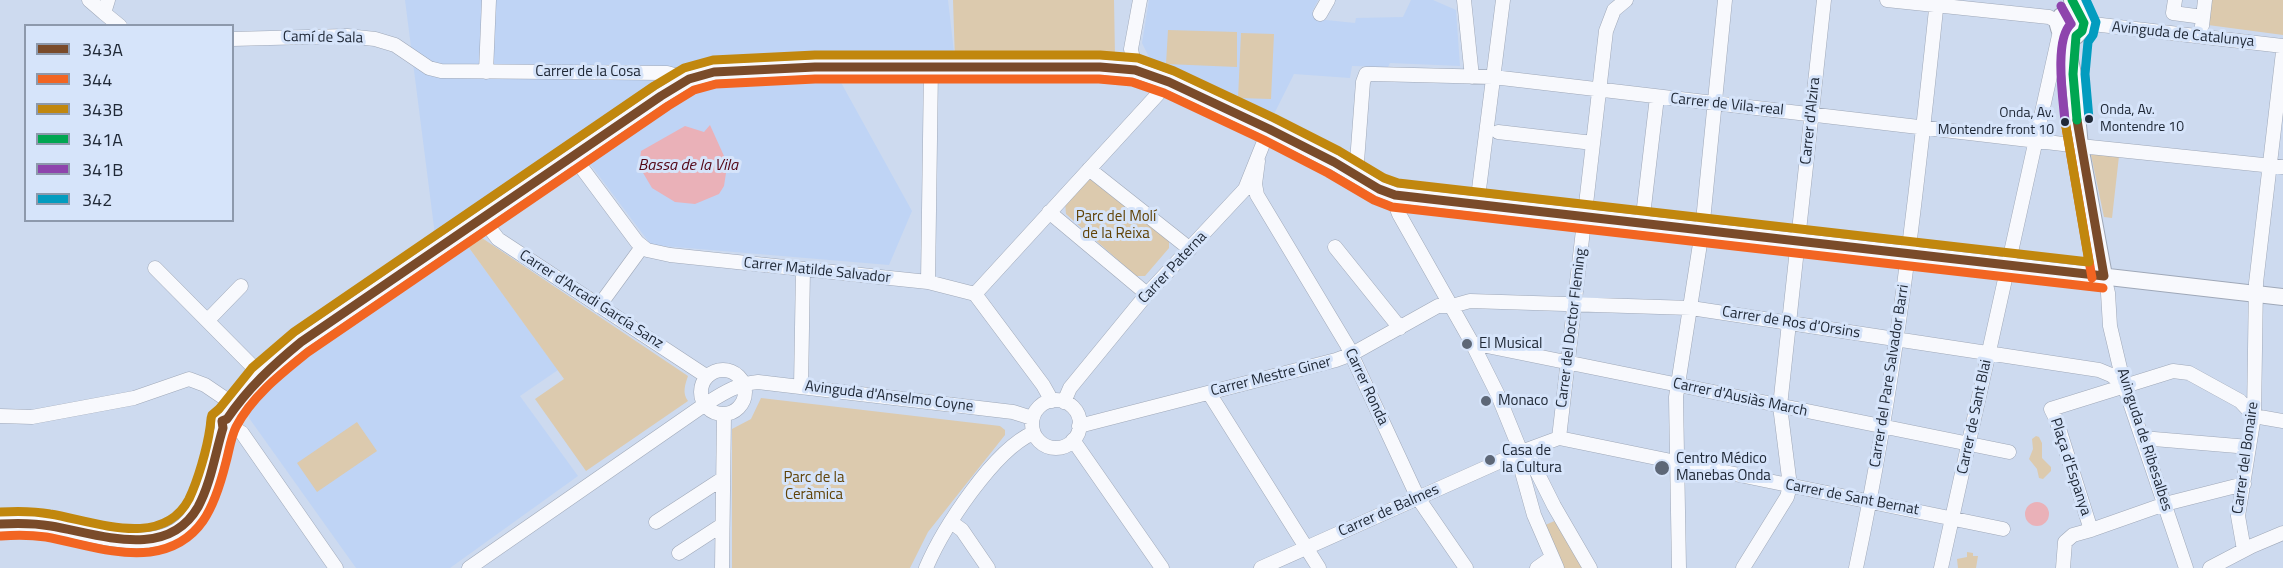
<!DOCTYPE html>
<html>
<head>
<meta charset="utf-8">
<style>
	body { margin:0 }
	#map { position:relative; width:2283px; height:568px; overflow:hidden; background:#cddaef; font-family:"Titillium Web",sans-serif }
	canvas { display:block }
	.legend { position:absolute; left:24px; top:24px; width:210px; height:198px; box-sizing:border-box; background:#d6e4fa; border:2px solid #8d99ac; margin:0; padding:8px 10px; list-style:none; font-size:18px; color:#202937 }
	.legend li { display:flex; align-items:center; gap:12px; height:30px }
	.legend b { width:30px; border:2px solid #8d99ac }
</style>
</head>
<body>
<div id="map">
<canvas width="2283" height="568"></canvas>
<ul class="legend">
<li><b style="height:8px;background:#7a4b2a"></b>343A</li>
<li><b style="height:8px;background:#f26522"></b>344</li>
<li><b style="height:8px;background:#c1870e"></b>343B</li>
<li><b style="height:8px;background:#00a651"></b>341A</li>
<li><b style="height:8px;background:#8e44ad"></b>341B</li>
<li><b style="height:8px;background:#039cbf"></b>342</li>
</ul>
</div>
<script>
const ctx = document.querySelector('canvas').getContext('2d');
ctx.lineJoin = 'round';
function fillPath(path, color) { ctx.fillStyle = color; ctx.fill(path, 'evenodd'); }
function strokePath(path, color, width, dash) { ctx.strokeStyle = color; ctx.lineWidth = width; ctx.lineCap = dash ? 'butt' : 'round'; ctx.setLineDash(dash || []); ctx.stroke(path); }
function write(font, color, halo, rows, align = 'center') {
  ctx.font = font + ' "Titillium Web",sans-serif'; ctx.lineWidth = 6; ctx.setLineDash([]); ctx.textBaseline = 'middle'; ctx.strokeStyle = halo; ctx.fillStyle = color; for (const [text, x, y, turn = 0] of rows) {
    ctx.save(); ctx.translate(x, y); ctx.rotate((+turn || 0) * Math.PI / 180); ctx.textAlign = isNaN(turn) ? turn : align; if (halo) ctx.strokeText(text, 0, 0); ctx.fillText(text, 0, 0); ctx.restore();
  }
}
fillPath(new Path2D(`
	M405,0H948L955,61L828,59L912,211L889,265L651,245L575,144L435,235Z
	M1149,0H1318L1312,12L1326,20L1355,23L1356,18L1403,17L1411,0H1433L1456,10L1460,66L1390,63L1388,67L1352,66L1350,78L1294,74L1271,120L1151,61L1142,43Z
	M467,245L558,370L520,396L578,476L450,568H356L249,418V399L255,391Z`), '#bfd4f5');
fillPath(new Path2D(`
	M953,0H1114L1115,57L955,61Z
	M2211,0H2283V35L2208,25Z
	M1168,30L1237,32V67L1166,64Z
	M1241,33L1274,34L1271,99L1238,98Z
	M2094,153L2119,156L2112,218L2104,217L2091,155Z
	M1098,176L1169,238V248L1145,276H1136L1066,214L1065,202L1085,178Z
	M479,236L688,376C685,385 682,393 688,401L586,471L535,399L564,379L467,245Z
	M761,398L1000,426L1005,430V435L928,532L910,568H732V429L751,419Z
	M357,422L377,451L317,492L297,463Z
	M2036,436L2039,437L2042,443V458L2051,467V471L2043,479L2039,478L2037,469L2029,459L2033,449L2032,439Z
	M1559,519L1587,568H1561L1543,526Z
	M1967,552L1973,553V556H1978L1976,568H1958L1957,559L1967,557Z`), '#dccaae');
fillPath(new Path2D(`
	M710,125L724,156L726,173L724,186L719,194L695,204L675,202L652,188L639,166L641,151L685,126L704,132Z
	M2025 514a12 12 0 1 1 24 0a12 12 0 1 1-24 0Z`), '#eab1b8');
const minor = new Path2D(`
	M89,0L104,13
	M108,0L104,13L120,26
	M1464,0L1472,77
	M1887,0L2049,17L2058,22
	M2175,0L2173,13L2203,17
	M1320,14L1328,0
	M2084,23L2283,46
	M2202,26L2205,0
	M232,39L347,36L375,39L395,45L429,68L441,71L667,73L689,79
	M1135,70L1131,49L1140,0
	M486,72L489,0
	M1498,132L1593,143
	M573,156L637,242L647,250L670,255L928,282L975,294L1043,385L1052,401
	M1258,161L1255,184L1257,195L1347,345L1418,498L1466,568
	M1089,169L1190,249
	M1356,175L1363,82L1366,74H1374L1493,77L2080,146L2283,167
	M1395,195V204L1399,214L1472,343L1497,393L1521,452
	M1477,205L1503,0
	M1049,212L1147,294
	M482,218L498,239L706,376
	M1642,224L1657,97
	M1335,247L1400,328
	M155,268L261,375
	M2104,276L2108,293L2110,326L2124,385L2186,568
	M928,282L931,68
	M975,294L1169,82
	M599,306L642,247
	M208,320L241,286
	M1472,343L2009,452
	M701 392a22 22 0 1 1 44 0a22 22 0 1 1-44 0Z
	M801,387L803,269
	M1209,393L1319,568
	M1032 424a24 24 0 1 1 48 0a24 24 0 1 1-48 0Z
	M1064,402L1070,388L1147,294L1245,189L1269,129
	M0,416L32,417L134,398L189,379L205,385L236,406
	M231,426L242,433L336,568
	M1079,426L1336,360L1352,354L1438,306H1452L1470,301L1691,308L2099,370L2111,375L2124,385
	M1559,438L1606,31L1614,10L1626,0
	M2142,438L2249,447
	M1073,440L1162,568
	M1526,450L1554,506L1590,568
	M1517,454L1534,515L1557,568
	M2244,484L2165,504L2091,530L2056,419L2051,409L2173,371L2189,373L2240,401L2254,416L2283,421
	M656,522L722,479
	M951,522L962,530L988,568
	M2244,550L2238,516L2254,416L2256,283L2283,52
	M679,553L722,525
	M469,568L704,405C722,394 736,384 758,382L1013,412L1032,418
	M722,568L724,415
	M926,568C943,528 994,450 1033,433
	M1261,568L1521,452L1559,438L2003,529
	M1537,568L1551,558
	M1679,568L1676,397L1702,231L1725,0
	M1743,568L1787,497L1790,486L1780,406L1824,0
	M1856,568C1896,381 1917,190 1937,0
	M1941,568L2060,31
	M2063,568L2065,542L2073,535L2091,530
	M2210,568L2252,546L2283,533`);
const major = new Path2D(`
	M2072,0L2083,20L2084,27L2076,36C2067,39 2060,35 2058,25L2061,16L2070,12L2080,15
	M2065,36L2073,74L2080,146L2104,276
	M0,524C17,523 34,523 51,526C93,533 164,560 193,515C211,489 213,457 223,428L222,421L227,419C250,383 269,368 301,342L661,96L689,79L714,72L815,67H1100L1135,70L1169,82L1269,129L1334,162L1379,189L1395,195L2283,297`);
strokePath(minor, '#9fa8b8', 15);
strokePath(major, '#9fa8b8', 18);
strokePath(minor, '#f8f9fd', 14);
strokePath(major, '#f8f9fd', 16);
strokePath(new Path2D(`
	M2077,120L2104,276
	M0,524C17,523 34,523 51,526C99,534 167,561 198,507C211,483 215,454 223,428L222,421L227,419C248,388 273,365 301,342L661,96L689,79L714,72L815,67H1100L1135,70L1169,82L1269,129L1334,162L1379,189L1395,195L2104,276`), '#7a4b2a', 9);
strokePath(new Path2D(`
	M2065,121L2092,278
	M1,536C16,535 31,535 46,537C80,543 115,556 150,552C201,545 215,506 226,462C229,451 231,437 236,427C252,396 282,373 308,352L668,106L694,90L716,84L815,79H1099L1132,82L1164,93L1264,140L1328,173L1374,200L1392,207L2103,288`), '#f26522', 9);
strokePath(new Path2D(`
	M0,512C17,511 34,511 50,514C94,521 162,550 189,499C198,480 207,449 210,428C211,423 210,420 212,415L219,409L252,368L294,332L654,86L684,68L713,60L815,55H1100L1138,58L1174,71L1274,118L1339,151L1384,178L1398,183L2089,262L2065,121`), '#c1870e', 9);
strokePath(new Path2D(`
	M2072,0L2084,23L2082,31L2076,36L2073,74L2077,120`), '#00a651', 9);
strokePath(new Path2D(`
	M2061,6L2071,24C2054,39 2063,99 2065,121`), '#8e44ad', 9);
strokePath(new Path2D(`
	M2086,0L2096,22L2093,35L2088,42L2085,74L2089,119`), '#039cbf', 9);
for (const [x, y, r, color] of [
	[2089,119,5,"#202937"],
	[2065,122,5,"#202937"],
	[1467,344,6,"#5d6777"],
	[1486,401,6,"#5d6777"],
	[1490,460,6,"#5d6777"],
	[1662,468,8,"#5d6777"]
]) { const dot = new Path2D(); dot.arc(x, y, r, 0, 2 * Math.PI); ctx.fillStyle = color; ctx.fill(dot); strokePath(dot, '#d6e4fa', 2); }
write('14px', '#202937', '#d6e4fa', [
	["Onda, Av.",2100,111],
	["Montendre 10",2100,128],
	["Onda, Av.",2054,114,"right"],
	["Montendre front 10",2054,131,"right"]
], 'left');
write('15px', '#202937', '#d6e4fa', [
	["Avinguda de Catalunya",2183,35,6],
	["Camí de Sala",323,38,1],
	["Carrer de la Cosa",588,72],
	["Carrer de Vila-real",1727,105,6],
	["Carrer d'Alzira",1811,121,-84],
	["Carrer Paterna",1173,268,-47],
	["Carrer Matilde Salvador",817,271,6],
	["Carrer d'Arcadi García Sanz",591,300,33],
	["Carrer de Ros d'Orsins",1791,323,9],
	["Carrer del Doctor Fleming",1572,328,-83],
	["Carrer del Pare Salvador Barri",1890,376,-81],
	["Carrer Mestre Giner",1271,377,-14],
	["Carrer Ronda",1366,387,65],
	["Avinguda d'Anselmo Coyne",889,397,7],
	["Carrer d'Ausiàs March",1740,398,12],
	["Carrer de Sant Blai",1975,417,-78],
	["Avinguda de Ribesalbes",2144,440,72],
	["Carrer del Bonaire",2246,458,-82],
	["Plaça d'Espanya",2070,467,72],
	["Carrer de Sant Bernat",1852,498,11],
	["Carrer de Balmes",1389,511,-24]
]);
write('15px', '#604206', '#d6e4fa', [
	["Parc del Molí",1116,217],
	["de la Reixa",1116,234],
	["Parc de la",814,478],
	["Ceràmica",814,495]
]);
write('15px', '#202937', '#d6e4fa', [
	["El Musical",1479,344],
	["Monaco",1498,401],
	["Casa de",1502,451],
	["la Cultura",1502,468],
	["Centro Médico",1676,459],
	["Manebas Onda",1676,476]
], 'left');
write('italic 16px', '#520413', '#d6e4fa', [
	["Bassa de la Vila",688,166]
]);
</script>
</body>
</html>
